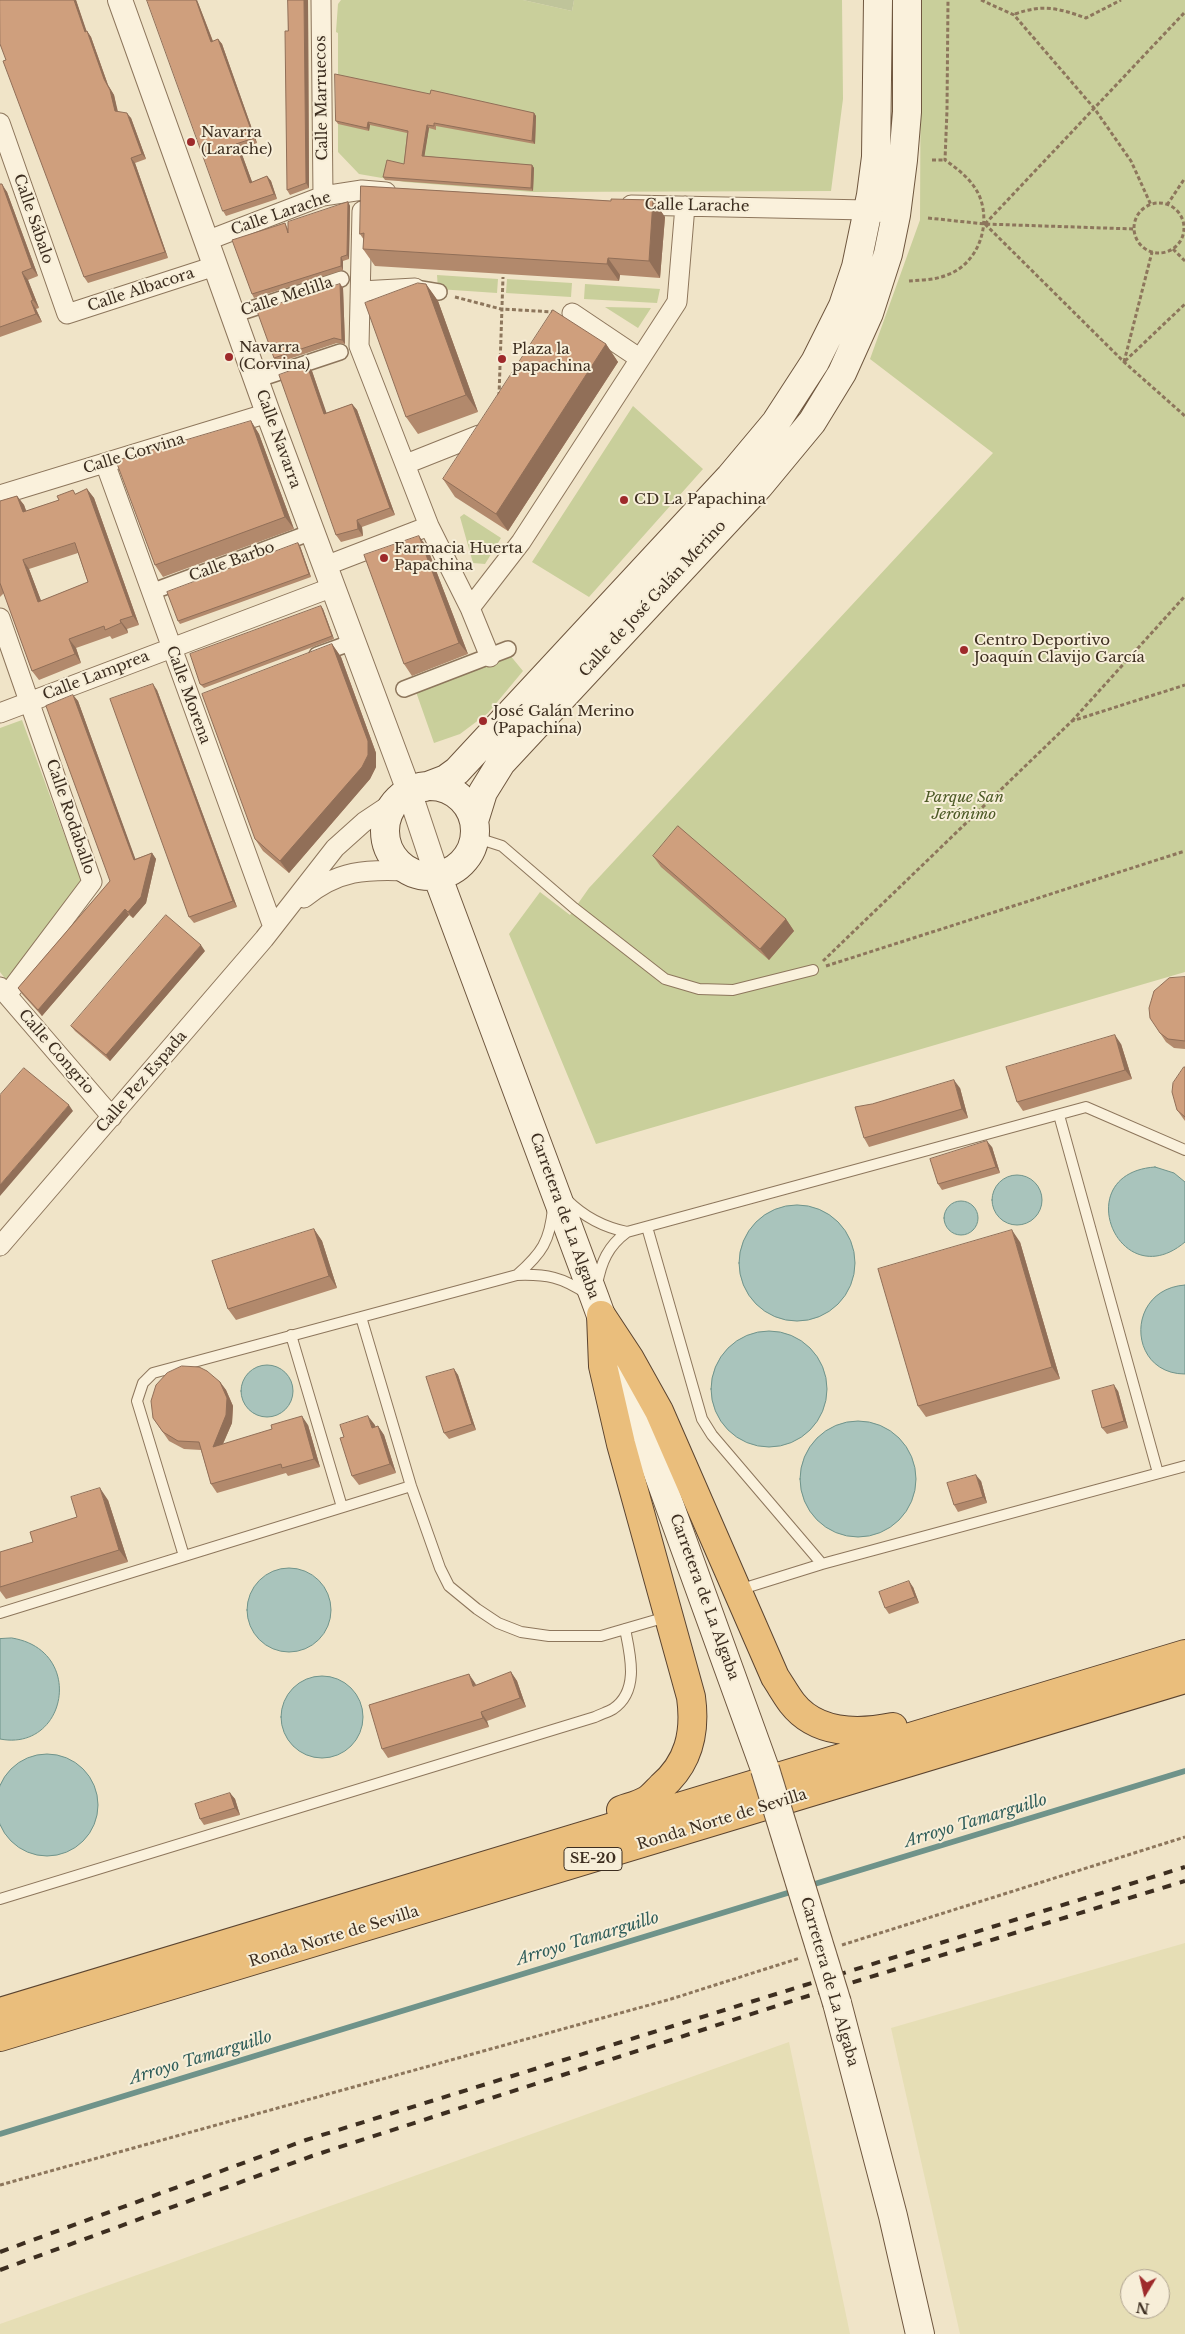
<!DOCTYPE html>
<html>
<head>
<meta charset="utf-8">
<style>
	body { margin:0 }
	#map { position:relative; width:1185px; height:2334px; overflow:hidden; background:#f0e4c8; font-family:"Libre Baskerville",serif }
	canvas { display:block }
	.north { position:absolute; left:1120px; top:2269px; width:50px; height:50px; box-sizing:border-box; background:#f7eed8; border:1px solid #ada18e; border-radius:50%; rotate:189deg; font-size:14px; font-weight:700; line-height:20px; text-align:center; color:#3d2e20 }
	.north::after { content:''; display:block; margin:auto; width:18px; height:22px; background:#9e2a2b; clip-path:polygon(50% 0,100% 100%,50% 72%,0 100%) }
</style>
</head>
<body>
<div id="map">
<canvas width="1185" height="2334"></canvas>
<div class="north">N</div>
</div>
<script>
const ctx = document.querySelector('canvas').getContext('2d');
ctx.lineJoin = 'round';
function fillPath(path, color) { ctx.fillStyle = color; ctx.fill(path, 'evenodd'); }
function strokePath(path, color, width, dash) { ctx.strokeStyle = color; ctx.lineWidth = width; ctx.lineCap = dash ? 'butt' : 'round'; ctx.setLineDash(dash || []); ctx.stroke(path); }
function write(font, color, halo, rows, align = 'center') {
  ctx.font = font + ' "Libre Baskerville",serif'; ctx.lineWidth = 4; ctx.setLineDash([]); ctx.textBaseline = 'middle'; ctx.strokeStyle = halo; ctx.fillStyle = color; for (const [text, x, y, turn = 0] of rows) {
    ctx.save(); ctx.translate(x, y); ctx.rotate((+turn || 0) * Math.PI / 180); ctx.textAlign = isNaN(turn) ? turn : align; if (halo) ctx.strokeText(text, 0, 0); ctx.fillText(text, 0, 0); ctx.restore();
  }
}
fillPath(new Path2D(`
	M1185,1943V2334H960L891,2028ZM1130,2279H1160V2309H1130Z
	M789,2042L850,2334H0V2324Z`), '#e6deb5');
fillPath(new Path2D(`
	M341,0H523L572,11L574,0H842L843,99L831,191L533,192L405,182L359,174L338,152V33L336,32L338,4Z
	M921,0H1185V972L596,1144L509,934L540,892L570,915L589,888L993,453L870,359L920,220Z
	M437,275L498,279L497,293L438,289Z
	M507,279L572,283L571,297L506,293Z
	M585,284L660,289L657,303L584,299Z
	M605,307L651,308L638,328Z
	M633,406L703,469L589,597L532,562Z
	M464,514L501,538L485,564L473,563L460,517Z
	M509,654L523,671L488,713L460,734L434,743L415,689Z
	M22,720L81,880L7,981L0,972V728Z`), '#c9cf9b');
fillPath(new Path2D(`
	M523,0H574L572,11Z`), '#bfc49a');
const water = new Path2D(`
	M1155,1167L1174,1173L1185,1182V1242C1119,1298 1067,1173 1155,1167Z
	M992 1200a25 25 0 1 1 50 0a25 25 0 1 1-50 0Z
	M944 1218a17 17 0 1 1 34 0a17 17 0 1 1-34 0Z
	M739 1263a58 58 0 1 1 116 0a58 58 0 1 1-116 0Z
	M1185,1285V1374C1127,1374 1125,1289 1185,1285Z
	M711 1389a58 58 0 1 1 116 0a58 58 0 1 1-116 0Z
	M241 1391a26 26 0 1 1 52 0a26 26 0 1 1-52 0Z
	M800 1479a58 58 0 1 1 116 0a58 58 0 1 1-116 0Z
	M247 1610a42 42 0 1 1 84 0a42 42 0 1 1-84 0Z
	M12,1638C86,1650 67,1752 0,1739V1639Z
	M281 1717a41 41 0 1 1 82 0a41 41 0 1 1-82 0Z
	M-4 1805a51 51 0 1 1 102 0a51 51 0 1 1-102 0Z`);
fillPath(water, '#a9c4bc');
strokePath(water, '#6f938a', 1);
strokePath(new Path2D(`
	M808,1886L1185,1771
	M0,2134L794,1891`), '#6f938a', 5.5);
const service = new Path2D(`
	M474,837L502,846L574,908L665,979L699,989L733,990L813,970
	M1059,1115L1158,1473
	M567,1200C584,1217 603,1227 627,1232
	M647,1227L702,1419L712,1435L822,1564
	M517,1275C542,1253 550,1241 553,1208
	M597,1285C601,1262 608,1246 627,1232L1086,1107L1185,1150
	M361,1317L411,1486L440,1568L449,1586L477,1609L498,1623L521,1632L549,1636H601L656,1620
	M291,1335L342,1507
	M184,1556L137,1401L143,1383L153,1373L517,1275C547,1274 562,1277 587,1294
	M745,1588L822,1564L1185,1466
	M0,1613L411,1486
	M0,1899L595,1717C601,1714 608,1712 613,1709C640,1691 630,1654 625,1629`);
const pedestrian = new Path2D(`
	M415,288L439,292
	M233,315L341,279
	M256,380L340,352
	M151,592L312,532
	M317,655L353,642
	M404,689L508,649`);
const minor = new Path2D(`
	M321,0L323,196
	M0,123L67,314L215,266
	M631,205L867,210L896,215
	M362,211L359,346L429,526L470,608L490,657
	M206,241L323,196L362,190L386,192
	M361,291L415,288
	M572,313L639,358
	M105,463L273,927
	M406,464L479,435
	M0,495L268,413
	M325,566L429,526
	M470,608L521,542L677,302L685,206
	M0,618L92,882L7,995
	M0,713L333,587
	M304,898C338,870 366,869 408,871
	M0,987L112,1117
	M0,1246L264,939L335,848L364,822L397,800`);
const tertiary = new Path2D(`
	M120,0L268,413L409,791L437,875`);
const secondary = new Path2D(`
	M385 831a45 45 0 1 1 90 0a45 45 0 1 1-90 0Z
	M425,787L446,779L457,771L730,477L776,422L815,362L843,306L856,267L871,195L876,157L878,0
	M474,821L483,792L501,763L759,486L812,422L842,373L869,313L888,254L896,215L903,160L907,112V0
	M437,875L595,1299L765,1769
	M837,2003L893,2216L920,2334`);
const trunk = new Path2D(`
	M601,1315L603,1366L621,1444L691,1697C696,1733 689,1763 661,1787C657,1791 652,1797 647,1800C639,1805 629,1807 621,1810
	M601,1315L630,1359L659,1411L775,1677C781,1686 786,1695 792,1703C816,1734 858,1734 893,1727
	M0,2012L1185,1654
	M0,2037L1185,1679`);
strokePath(service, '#8d765c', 12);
strokePath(pedestrian, '#8d765c', 18);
strokePath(minor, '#8d765c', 21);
strokePath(tertiary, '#8d765c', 26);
strokePath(secondary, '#6f573f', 30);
strokePath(trunk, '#5b4430', 30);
strokePath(new Path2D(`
	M981,0L1014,15L1094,108L1131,161L1151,205
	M1015,14C1043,4 1058,8 1086,18L1121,0
	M932,160H945
	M1134 228a25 25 0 1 1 50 0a25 25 0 1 1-50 0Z
	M1167,205L1185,178
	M928,218L985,224L1134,229
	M985,224L1185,12
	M985,224L1124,362L1185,416
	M1173,249L1185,261
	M909,281C921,280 935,280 947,275C978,264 992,225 979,195C972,180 958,169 945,160L947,110L948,0
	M455,297L501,309L554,312
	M1125,361L1185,304
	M1124,362L1152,252
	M499,396L503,277
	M1072,721L1185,596
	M823,961L1072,721L1185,685
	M826,966L1185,851
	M842,1945L1185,1837
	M0,2185L671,1999L800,1958`), '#8d765c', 3, [4, 2.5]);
strokePath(service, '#faf1dc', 10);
strokePath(pedestrian, '#faf1dc', 15);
strokePath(minor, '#faf1dc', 19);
strokePath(tertiary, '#faf1dc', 24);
strokePath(secondary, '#faf1dc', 28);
strokePath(trunk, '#eabe7c', 28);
strokePath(new Path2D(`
	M0,2252L306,2140L1185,1867
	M0,2270L312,2156L798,1999L1185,1881`), '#3d2e20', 4, [9, 9]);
const secondaryBridge = new Path2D(`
	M765,1769L837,2003`);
strokePath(secondaryBridge, '#6f573f', 30, []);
strokePath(secondaryBridge, '#faf1dc', 28);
fillPath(new Path2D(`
	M0,0H76L86,31H87L91,37L108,85L114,95L117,111L131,118L146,159L135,163L168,258L88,283L84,277Z
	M197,0L213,41L218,39L222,44L257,143L240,149L252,182L267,176L271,181L277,199L226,216L223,211Z
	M288,0H308L309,188L290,195L287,190Z
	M430,94L534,113L536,116L535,144L436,126V130L429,128L424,156L532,165L534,168L533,191L385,180L383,177L404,164L407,133L370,125L369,131L338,124L336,121Z
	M0,184L7,192L38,276L28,280L39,308L36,309L42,322L0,337Z
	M361,186L611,201L653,200L665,217L660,278L620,275L619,281L375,266L363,249L364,240L360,234Z
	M348,202L350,206L349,259L343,261V270L254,298L252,294L285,223L288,229Z
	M340,284L343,288L345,344L337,343L277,363L274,358Z
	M426,284L438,301L478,412L418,434L406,417Z
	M606,344L618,362L508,531L455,497L443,479Z
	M307,365L312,371L326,413L352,404L357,410L395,515L362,527L363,536L341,542L336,535Z
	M251,421L259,434L294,529L163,577L155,565Z
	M87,489L94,498L139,625L127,629L128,633L112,639L110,636L76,648L81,663L39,680L32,671L4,593L0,597V501L17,496L24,505L26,511L59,500L73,490L75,494ZM78,553L88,582L41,601L29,569Z
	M298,543L300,546L311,577L180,624L178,621Z
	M427,547L468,654L412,676L404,664Z
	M321,606L323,609L334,639L204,688L200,684Z
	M332,644L341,657L376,753V767L370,779L289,873L263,851L255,839Z
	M157,690L237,907L194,923L189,917Z
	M73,695L78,701L135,859L152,853L156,859L146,903L133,918L129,915L42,1016L22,994L18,988L110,881Z
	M653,856L786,919L794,931L769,960L661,867Z
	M205,951L110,1061L75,1031L71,1026Z
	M1185,977V1049L1174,1048L1166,1042L1160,1033Z
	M1121,1044L1132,1079L1023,1111L1017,1102Z
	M1185,1067V1121L1177,1110Z
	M960,1088L968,1118L869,1147L864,1138Z
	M992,1147L1000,1173L942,1190L938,1184Z
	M314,1229L322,1241L337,1288L236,1320L228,1309Z
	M1020,1242L1060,1379L926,1417L918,1406Z
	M454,1369L458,1375L476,1430L449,1439L444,1433Z
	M220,1382L226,1390L233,1406L232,1423L223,1444L308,1425L320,1467L288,1476L286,1473L217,1493L211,1484L201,1450L184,1449L169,1441L153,1418Z
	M1118,1391L1128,1428L1107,1434L1102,1428Z
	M375,1425V1427L378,1426L384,1435L396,1473L359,1485L352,1476Z
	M981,1481L987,1503L958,1512L954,1505Z
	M108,1500L128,1562L6,1599L0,1591V1587L33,1542Z
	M913,1587L919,1603L889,1614L885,1608Z
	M511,1672L517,1681L526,1707L487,1721L489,1727L388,1758L382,1749L475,1683L476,1685Z
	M230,1793L235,1799L240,1815L204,1825L200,1819Z`), '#b2896c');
fillPath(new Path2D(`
	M74,0H76L89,38L85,32Z
	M196,0H197L215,47L211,42Z
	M304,0H308L309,188L306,183Z
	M87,31L91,37L108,85L114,95L119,116L115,111Z
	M218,39L222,44L257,143L254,138Z
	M127,113L131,118L146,159L142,154Z
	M534,113L536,116L535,144L532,141Z
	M368,122L370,125L369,131L367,128Z
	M427,125L429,128L424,159L422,156Z
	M236,144L240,149L254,187L250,183Z
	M131,158L135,163L168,258L165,252Z
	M532,165L534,168L533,191L531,188Z
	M267,176L271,181L277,199L274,194Z
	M2,184L7,192L38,276L32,268Z
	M653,200L665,217L660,278L649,261Z
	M348,202L350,206L349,259L347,255Z
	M341,257L343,261V270L341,266Z
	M608,258L620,275L619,281L607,264Z
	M22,272L28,280L39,308L33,300Z
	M340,284L343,288L345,344L342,340Z
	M426,284L438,301L478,412L466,395Z
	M31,301L36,309L42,322L36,314Z
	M606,344L618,362L508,531L496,514Z
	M307,365L312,371L329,420L324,414Z
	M352,404L357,410L395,515L390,508Z
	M251,421L259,434L294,529L285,517Z
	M87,489L94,498L139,625L133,616Z
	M17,496L24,505L30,521L23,512Z
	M357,520L362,527L363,536L358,529Z
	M419,536L427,547L468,654L459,643Z
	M298,543L300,546L311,577L309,574Z
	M23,560L29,569L45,611L38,602Z
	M321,606L323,609L334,639L332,636Z
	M120,620L127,629L128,633L121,623Z
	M69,639L76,648L81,663L75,654Z
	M332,644L341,657L376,753V767L370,779L289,873L280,861Z
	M153,684L157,690L237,907L233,901Z
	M73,695L78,701L138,866L134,860Z
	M152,853L156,859L146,903L133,918L128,912Z
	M125,909L129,915L42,1016L38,1010Z
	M786,919L794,931L769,960L760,949Z
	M201,945L205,951L110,1061L106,1055Z
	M1115,1035L1121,1044L1132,1079L1125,1070Z
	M954,1080L960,1088L968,1118L962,1109Z
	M69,1105L73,1111L0,1196V1185Z
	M987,1141L992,1147L1000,1173L996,1167Z
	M314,1229L322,1241L337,1288L329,1276Z
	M1012,1230L1020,1242L1060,1379L1052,1367Z
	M454,1369L458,1375L476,1430L472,1424Z
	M220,1382L226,1390L233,1406L232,1423L218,1455L213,1447Z
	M1114,1385L1118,1391L1128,1428L1124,1421Z
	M302,1416L308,1425L320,1467L314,1459Z
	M368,1416L375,1425L378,1437L372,1428Z
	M378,1426L384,1435L396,1473L390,1464Z
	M976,1475L981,1481L987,1503L983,1497Z
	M100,1488L108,1500L128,1562L119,1550Z
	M909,1581L913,1587L919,1603L915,1597Z
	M511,1672L517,1681L526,1707L520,1698Z
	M469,1674L475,1683L479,1694L473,1686Z
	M481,1712L487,1721L489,1727L483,1718Z
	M230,1793L235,1799L240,1815L235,1808Z`), '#916f58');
const building = new Path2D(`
	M0,0H74L85,32L87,31L104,79L110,90L115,111L127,113L142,154L131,158L165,252L84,277L3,61L6,60L0,44Z
	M147,0H196L211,42L218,39L254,138L236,144L250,183L267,176L274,194L223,211Z
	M288,0H304L306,183L287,190L285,31H288Z
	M335,74L430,94L431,90L534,113L532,141L434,123V126L427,125L422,156L532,165L531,188L383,177L387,160L404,164L408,131L368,122L367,128L336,121Z
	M0,184H2L32,268L22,272L33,300L31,301L36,314L0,327Z
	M361,186L611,201V199L653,200L649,261L608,258L607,264L363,249L364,233L360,234Z
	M348,202L347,255L341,257V266L252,294L232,240L285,223L288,233V222Z
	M418,283L426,284L466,395L406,417L365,303Z
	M340,284L342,340L334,338L274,358L257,311Z
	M553,310L606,344L496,514L443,479Z
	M307,365L324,414L352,404L390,508L357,520L358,529L336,535L279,375Z
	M251,421L285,517L155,565L116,461Z
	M87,489L133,616L120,620L121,623L105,630L104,626L69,639L75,654L32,671L0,583V501L17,496L23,512L59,500L57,496L73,490L75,494ZM75,543L88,582L38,602L23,560Z
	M419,536L459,643L404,664L364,555Z
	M298,543L309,574L178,621L167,592Z
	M321,606L332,636L202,685L200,684L190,654Z
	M332,644L368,741V755L362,767L280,861L255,839L202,694Z
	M153,684L233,901L189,917L110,699Z
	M73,695L134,860L152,853L141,897L128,912L125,909L38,1010L18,988L110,881L46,706Z
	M678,826L786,919L760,949L653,856Z
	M166,915L201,945L106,1055L71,1026Z
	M1185,977V1041L1168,1039L1160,1033L1150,1018L1149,1008L1154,991L1169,978Z
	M1115,1035L1125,1070L1017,1102L1006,1067Z
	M1184,1067H1185V1117L1177,1110L1172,1092L1173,1083Z
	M24,1068L69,1105L0,1185V1095Z
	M954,1080L962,1109L864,1138L855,1107L872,1104Z
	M987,1141L996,1167L938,1184L930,1159Z
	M314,1229L329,1276L228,1309L212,1261Z
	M1012,1230L1052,1367L918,1406L878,1269Z
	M182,1366L199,1367L207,1371L220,1382L227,1398L226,1415L213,1447L272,1429L271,1425L302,1416L314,1459L282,1468L281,1464L211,1484L199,1442L178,1441L163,1432L153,1418L151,1401L156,1385L167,1373Z
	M454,1369L472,1424L444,1433L426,1377Z
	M1114,1385L1124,1421L1102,1428L1092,1391Z
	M368,1416L372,1428L378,1426L390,1464L352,1476L340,1438L344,1437L340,1425Z
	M976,1475L983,1497L954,1505L947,1483Z
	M100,1488L119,1550L0,1587V1552L33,1542L30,1532L77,1517L71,1497Z
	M909,1581L915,1597L885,1608L879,1592Z
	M511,1672L520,1698L481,1712L483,1718L382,1749L369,1705L469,1674L473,1686Z
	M230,1793L235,1808L200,1819L195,1804Z`);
fillPath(building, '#cf9f7d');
strokePath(building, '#916f58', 1);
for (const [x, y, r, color] of [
	[191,142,5,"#9e2a2b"],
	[229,357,5,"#9e2a2b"],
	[502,359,5,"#9e2a2b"],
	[624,500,5,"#9e2a2b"],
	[384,558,5,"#9e2a2b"],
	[964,650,5,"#9e2a2b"],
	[483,721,5,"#9e2a2b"]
]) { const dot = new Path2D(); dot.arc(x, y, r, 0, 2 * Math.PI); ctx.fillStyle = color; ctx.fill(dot); strokePath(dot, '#f7eed8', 2); }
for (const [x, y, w] of [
	[593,1859,58]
]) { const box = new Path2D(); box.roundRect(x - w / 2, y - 11.5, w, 23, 4); ctx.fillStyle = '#f7eed8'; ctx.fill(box); strokePath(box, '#3d2e20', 1); }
write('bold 14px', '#3d2e20', null, [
	["SE-20",593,1859]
]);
write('15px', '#3d2e20', '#f7eed8', [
	["Calle Marruecos",322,98,-91],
	["Calle Larache",697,206,1],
	["Calle Larache",281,214,-19],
	["Calle Sábalo",33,219,71],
	["Calle Albacora",141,290,-18],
	["Calle Melilla",287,297,-18],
	["Calle Navarra",278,439,70],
	["Calle Corvina",134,454,-17],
	["Calle Barbo",232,562,-20],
	["Calle de José Galán Merino",653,599,-47],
	["Calle Lamprea",96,676,-21],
	["Calle Morena",188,695,70],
	["Calle Rodaballo",70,817,71],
	["Calle Congrio",56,1052,49],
	["Calle Pez Espada",142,1082,-49],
	["Carretera de La Algaba",564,1216,70],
	["Carretera de La Algaba",704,1597,70],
	["Ronda Norte de Sevilla",722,1820,-17],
	["Ronda Norte de Sevilla",334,1937,-17],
	["Carretera de La Algaba",829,1982,74]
]);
write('15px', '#3d2e20', '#f7eed8', [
	["Navarra",201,133],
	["(Larache)",201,150],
	["Navarra",239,348],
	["(Corvina)",239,365],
	["Plaza la",512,350],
	["papachina",512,367],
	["CD La Papachina",634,500],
	["Farmacia Huerta",394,549],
	["Papachina",394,566],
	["Centro Deportivo",974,641],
	["Joaquín Clavijo García",974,658],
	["José Galán Merino",493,712],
	["(Papachina)",493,729]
], 'left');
write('italic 15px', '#4d5a26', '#f7eed8', [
	["Parque San",964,798],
	["Jerónimo",964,815]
]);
write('italic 16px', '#2f5d5a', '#f7eed8', [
	["Arroyo Tamarguillo",976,1821,-17],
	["Arroyo Tamarguillo",588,1939,-17],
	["Arroyo Tamarguillo",201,2058,-17]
]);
</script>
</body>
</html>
